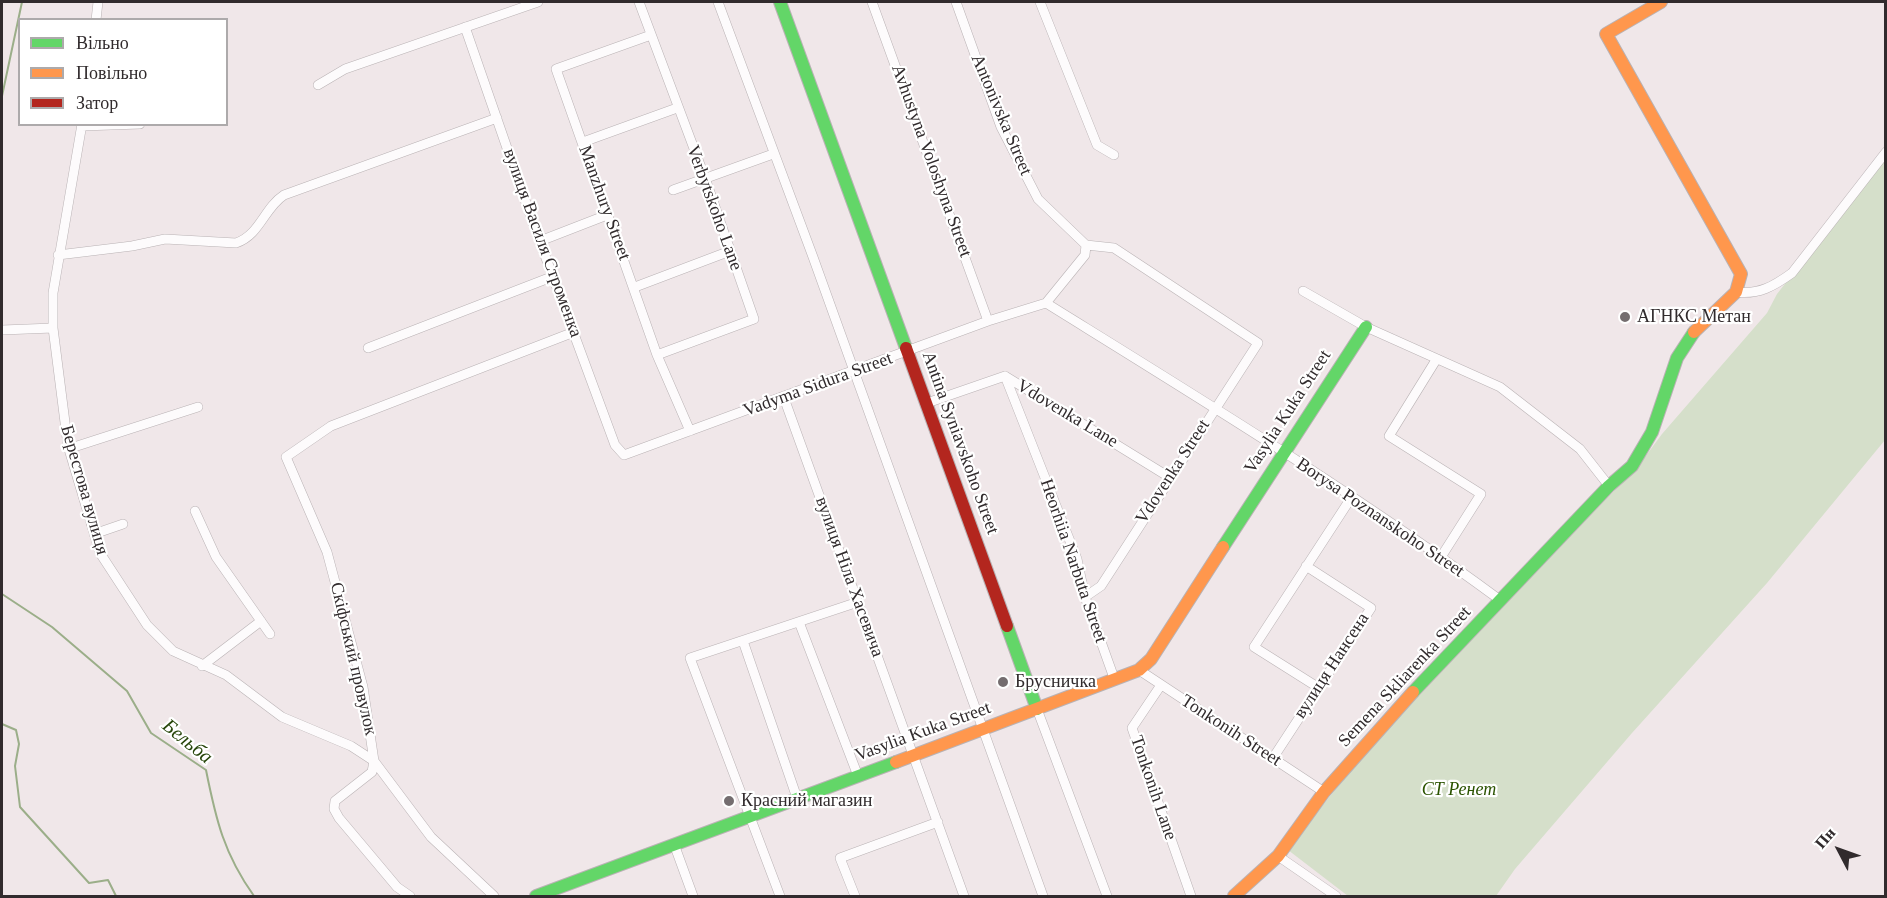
<!DOCTYPE html>
<html>
<head>
<meta charset="utf-8">
<style>
	body { margin:0 }
	#map { position:relative; width:1887px; height:898px; overflow:hidden; background:#f0e7e9; font-family:Georgia,serif }
	canvas { display:block }
	.frame { position:absolute; inset:0; border:3px solid #312b2d; pointer-events:none }
	.legend { position:absolute; left:18px; top:18px; width:210px; height:108px; box-sizing:border-box; background:#fff; border:2px solid #adaaab; margin:0; padding:8px 10px; list-style:none; font-size:18px; color:#312b2d }
	.legend li { display:flex; align-items:center; gap:12px; height:30px }
	.legend b { width:30px; border:2px solid #adaaab }
	.north { position:absolute; left:1809px; top:820px; width:60px; height:60px; -webkit-text-stroke:4px #fff; paint-order:stroke; rotate:311deg; font-size:16px; font-weight:700; line-height:24px; text-align:center; color:#312b2d }
	.north::after { content:''; display:block; margin:auto; width:21px; height:27px; background:#312b2d; clip-path:polygon(50% 0,100% 100%,50% 72%,0 100%) }
</style>
</head>
<body>
<div id="map">
<canvas width="1887" height="898"></canvas>
<div class="frame"></div>
<ul class="legend">
<li><b style="height:8px;background:#63d668"></b>Вільно</li>
<li><b style="height:8px;background:#ff974d"></b>Повільно</li>
<li><b style="height:8px;background:#b3261e"></b>Затор</li>
</ul>
<div class="north">Пн</div>
</div>
<script>
const ctx = document.querySelector('canvas').getContext('2d');
ctx.lineJoin = 'round';
function fillPath(path, color) { ctx.fillStyle = color; ctx.fill(path, 'evenodd'); }
function strokePath(path, color, width, dash) { ctx.strokeStyle = color; ctx.lineWidth = width; ctx.lineCap = dash ? 'butt' : 'round'; ctx.setLineDash(dash || []); ctx.stroke(path); }
function write(font, color, halo, rows, align = 'center') {
  ctx.font = font + ' Georgia,serif'; ctx.lineWidth = 4.5; ctx.setLineDash([]); ctx.textBaseline = 'middle'; ctx.strokeStyle = halo; ctx.fillStyle = color; for (const [text, x, y, turn = 0] of rows) {
    ctx.save(); ctx.translate(x, y); ctx.rotate((+turn || 0) * Math.PI / 180); ctx.textAlign = isNaN(turn) ? turn : align; if (halo) ctx.strokeText(text, 0, 0); ctx.fillText(text, 0, 0); ctx.restore();
  }
}
fillPath(new Path2D(`
	M1885,156V440L1767,583L1632,733L1515,869L1496,896H1348L1288,850C1392,712 1515,591 1636,469L1662,434L1767,313L1777,294Z`), '#d5dfca');
strokePath(new Path2D(`
	M2,96L22,2
	M2,594L52,627L127,691L151,733L206,770C216,820 224,854 254,896
	M2,724L16,730L19,744L15,766L20,807L89,883L108,880L116,896`), '#9bae89', 2);
const street = new Path2D(`
	M639,2L705,178L754,319L657,355
	M718,2L813,257L1043,896
	M872,2L988,321
	M956,2L1001,127L1038,199L1086,245
	M1040,2L1097,145L1114,155
	M96,20L98,2
	M465,27L533,223L615,445L624,455L988,321L1046,303L1085,255L1086,245
	M651,35L556,69L657,355L690,431
	M318,85L345,69L538,2
	M82,124L53,293V328L68,446L100,553L147,625L173,651L226,675L282,717L351,746L374,761L372,772L335,801L334,809L339,818L397,887L410,896
	M82,126L140,124
	M583,142L677,108
	M673,190L773,154
	M540,241L607,215
	M58,255L132,246L165,239L236,243C260,235 264,208 284,195L497,118
	M635,287L730,251
	M1303,291L1366,327L1500,387L1580,449L1609,486
	M1736,292C1759,295 1774,286 1792,273L1886,152
	M1046,303C1199,398 1355,493 1500,600
	M2,330L53,328
	M368,348L554,276
	M1436,360L1389,436L1481,494L1441,557
	M1005,376L1077,559L1085,597L1114,678
	M784,398L964,896
	M927,403L1005,376L1169,477
	M68,446L74,447L198,407
	M195,511L216,557L270,634
	M94,534L123,524
	M1085,597L1101,586L1258,343L1114,248L1086,245
	M799,622L858,776
	M743,641L797,798
	M202,666L261,621
	M1139,670L1324,792
	M1161,685L1132,728L1191,896
	M1319,688L1254,647L1351,498
	M1037,709L1107,896
	M1273,758L1371,608L1306,566
	M674,844L693,896
	M1278,856L1336,896
	M494,896L431,837L374,761L363,687L327,552L286,457L331,426L574,332
	M780,896L690,658L858,602
	M855,896L840,858L938,822`);
const fast = new Path2D(`
	M780,2L906,348
	M1223,547L1366,327
	M1007,626L1037,709
	M1413,692L1609,486L1632,466L1652,432L1677,358L1694,332
	M536,896L896,762`);
const slow = new Path2D(`
	M1661,2L1606,34L1741,274L1736,292L1694,332
	M896,762L1139,670L1151,659L1223,547
	M1234,896L1278,856L1324,792L1413,692`);
const jam = new Path2D(`
	M906,348L1007,626`);
strokePath(street, '#b9b2b4', 10);
strokePath(fast, '#b9b2b4', 14);
strokePath(slow, '#b9b2b4', 14);
strokePath(jam, '#b9b2b4', 14);
strokePath(street, '#fdfbfc', 9);
strokePath(fast, '#63d668', 12);
strokePath(slow, '#ff974d', 12);
strokePath(jam, '#b3261e', 12);
for (const [x, y, r, color] of [
	[1625,317,6,"#746d6f"],
	[1003,682,6,"#746d6f"],
	[729,801,6,"#746d6f"]
]) { const dot = new Path2D(); dot.arc(x, y, r, 0, 2 * Math.PI); ctx.fillStyle = color; ctx.fill(dot); strokePath(dot, '#fff', 2); }
write('18px', '#312b2d', '#fff', [
	["Antonivska Street",1001,115,67],
	["Avhustyna Voloshyna Street",931,161,70],
	["Manzhury Street",604,203,70],
	["Verbytskoho Lane",714,208,70],
	["вулиця Василя Строменка",542,243,70],
	["Vadyma Sidura Street",818,385,-20],
	["Vasylia Kuka Street",1288,412,-57],
	["Vdovenka Lane",1067,414,31],
	["Antina Syniavskoho Street",960,443,70],
	["Vdovenka Street",1173,472,-57],
	["Берестова вулиця",84,490,74],
	["Borysa Poznanskoho Street",1380,518,34],
	["Heorhiia Narbuta Street",1073,561,71],
	["вулиця Ніла Хасевича",849,577,70],
	["Скіфський провулок",353,659,77],
	["вулиця Нансена",1332,666,-57],
	["Semena Skliarenka Street",1405,677,-47],
	["Tonkonih Street",1231,731,33],
	["Vasylia Kuka Street",923,732,-20],
	["Tonkonih Lane",1153,788,71]
]);
write('18px', '#312b2d', '#fff', [
	["АГНКС Метан",1637,317],
	["Брусничка",1015,682],
	["Красний магазин",741,801]
], 'left');
write('italic 18px', '#2b5300', '#fff', [
	["СТ Ренет",1459,790]
]);
write('italic 20px', '#264509', '#fff', [
	["Бельба",187,742,39]
]);
</script>
</body>
</html>
